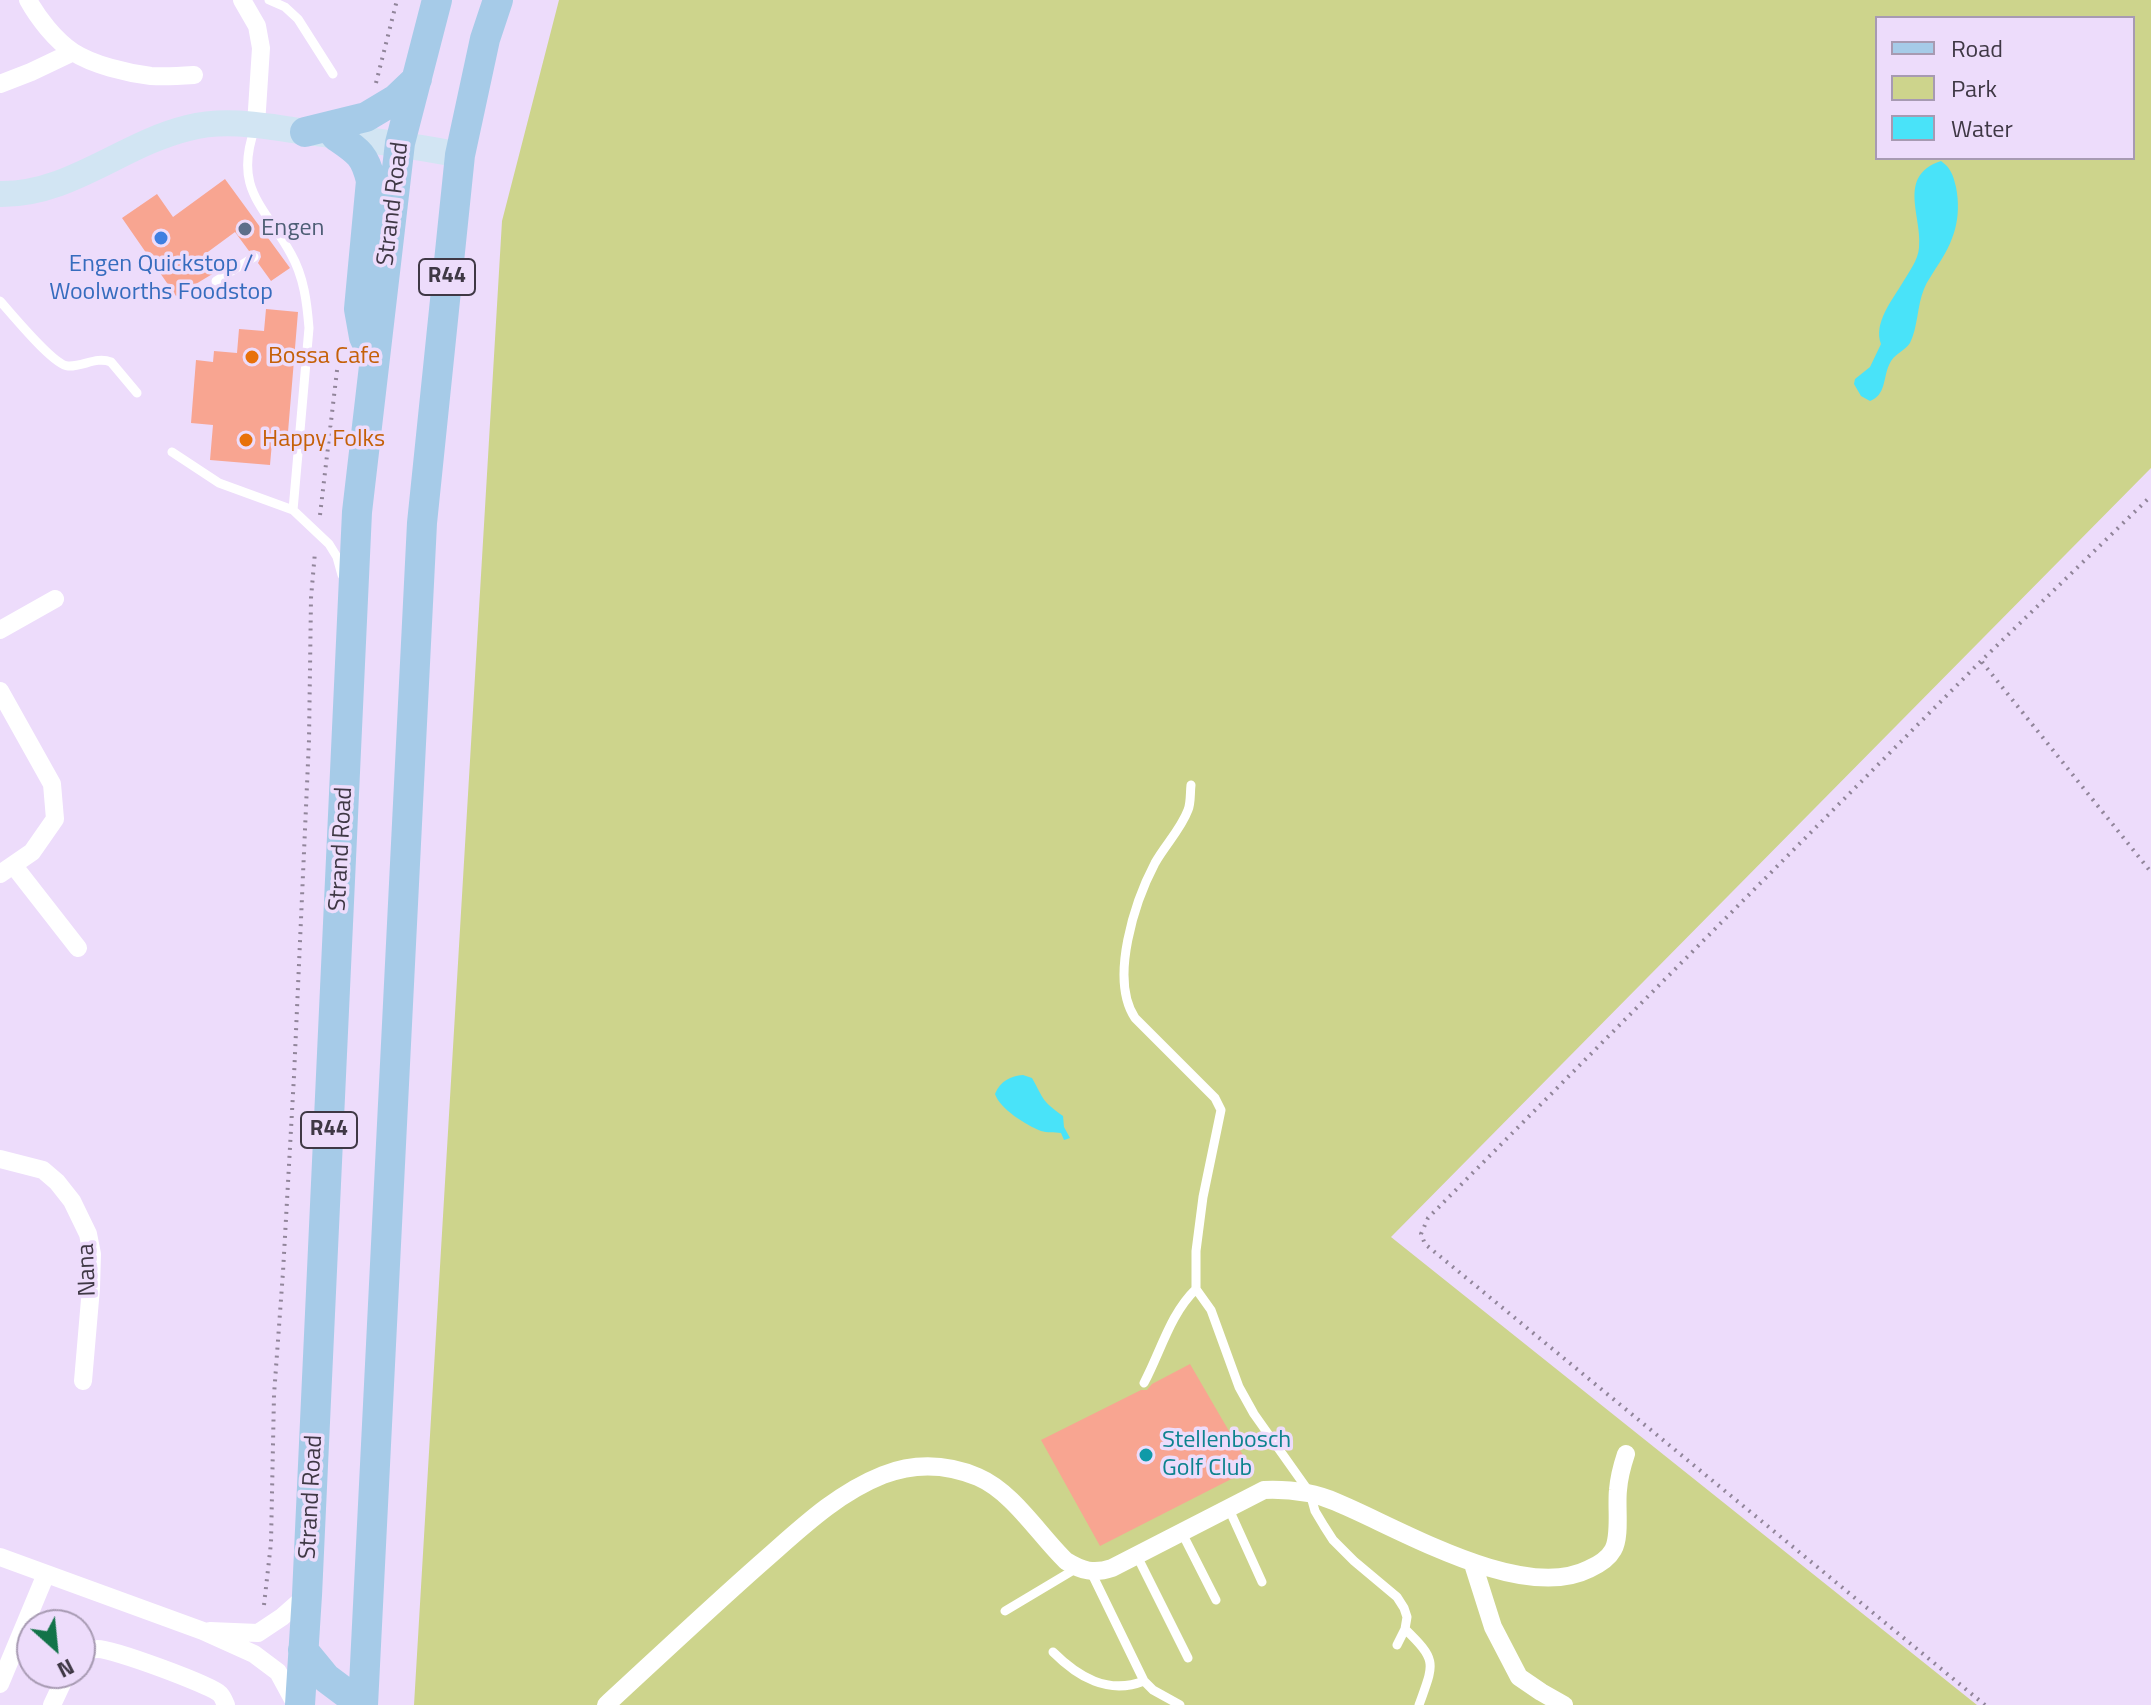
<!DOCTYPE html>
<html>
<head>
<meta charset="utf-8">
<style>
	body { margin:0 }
	#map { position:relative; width:2151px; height:1705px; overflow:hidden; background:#eddcfb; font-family:"Titillium Web",sans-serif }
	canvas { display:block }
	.legend { position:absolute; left:1875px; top:16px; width:260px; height:144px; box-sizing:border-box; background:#eddcfb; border:2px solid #a79ab2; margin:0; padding:10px 14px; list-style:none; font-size:24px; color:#3f3845 }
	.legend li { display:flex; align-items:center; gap:16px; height:40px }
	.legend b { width:40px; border:2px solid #a79ab2 }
	.north { position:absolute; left:16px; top:1609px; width:80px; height:80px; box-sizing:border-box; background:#eddcfb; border:2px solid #a79ab2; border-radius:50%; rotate:153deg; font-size:22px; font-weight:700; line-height:32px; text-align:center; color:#3f3845 }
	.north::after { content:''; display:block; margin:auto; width:28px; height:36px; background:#137349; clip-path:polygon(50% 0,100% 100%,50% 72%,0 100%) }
</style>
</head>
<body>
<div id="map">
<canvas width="2151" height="1705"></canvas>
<ul class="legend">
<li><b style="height:10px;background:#a6cbe8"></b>Road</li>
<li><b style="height:22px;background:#cdd48c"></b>Park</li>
<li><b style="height:22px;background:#49e3f9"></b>Water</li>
</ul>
<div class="north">N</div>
</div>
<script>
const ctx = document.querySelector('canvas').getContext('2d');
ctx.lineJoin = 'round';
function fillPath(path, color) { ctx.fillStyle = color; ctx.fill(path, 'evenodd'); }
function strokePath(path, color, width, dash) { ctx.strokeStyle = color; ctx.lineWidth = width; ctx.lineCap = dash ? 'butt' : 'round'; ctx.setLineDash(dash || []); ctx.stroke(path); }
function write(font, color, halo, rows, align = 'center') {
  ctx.font = font + ' "Titillium Web",sans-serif'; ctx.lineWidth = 7; ctx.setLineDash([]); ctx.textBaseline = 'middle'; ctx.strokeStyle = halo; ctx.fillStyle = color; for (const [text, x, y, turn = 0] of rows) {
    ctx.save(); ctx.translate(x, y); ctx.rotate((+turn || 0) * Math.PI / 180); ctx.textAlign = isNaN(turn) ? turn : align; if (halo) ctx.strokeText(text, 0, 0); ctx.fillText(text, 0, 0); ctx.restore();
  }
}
fillPath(new Path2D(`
	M559,0H2151V468L1391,1237L1977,1705H414L502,221ZM1877,18H2133V158H1877Z`), '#cdd48c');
fillPath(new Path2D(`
	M1941,161C1951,168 1953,175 1956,187C1962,218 1954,242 1936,268C1932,275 1927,281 1924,289C1917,306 1918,327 1910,343C1904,352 1894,353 1889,365C1883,378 1886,395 1870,401L1861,396L1854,384L1855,379L1870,367L1881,344C1873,323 1893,299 1903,282C1909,272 1918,260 1919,248C1923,217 1896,176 1941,161Z
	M1023,1075L1032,1078C1045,1101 1041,1100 1063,1116L1064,1127L1070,1138L1064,1140L1061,1133C1054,1132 1047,1133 1041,1131C1026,1125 1000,1109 995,1094C1000,1081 1011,1076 1023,1075Z`), '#49e3f9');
fillPath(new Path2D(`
	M225,179L290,268L271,281L258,263L261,257L260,252L254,250L249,251L235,232L201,257L214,273L176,296L122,218L157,194L173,217Z
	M266,309L298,312L288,432L273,431L270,465L210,460L213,425L191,423L196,360L213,362L214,351L237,353L239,329L264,331Z
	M1190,1364L1251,1469L1100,1546L1041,1440L1141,1390H1147L1152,1384Z`), '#f8a591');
strokePath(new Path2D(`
	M376,83L397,0
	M320,515L340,345
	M1982,662L2151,872
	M264,1605L271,1543L274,1395L283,1272L294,1076L309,740L311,598L315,552
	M1985,1705L1425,1244L1421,1234L1428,1218L1981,661L2151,496`), '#91859a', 4, [2, 6]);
strokePath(new Path2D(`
	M269,0L285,7L298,19L333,74
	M255,128C233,189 264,205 291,254C304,277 307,303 309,328L293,510
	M216,281L254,257
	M0,301C12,314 53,365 68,366C83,367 96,356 111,362L137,393
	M172,452L219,483L293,510L329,544L337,557L342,575
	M1191,785C1190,793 1191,803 1188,810C1181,829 1165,845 1155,863C1135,901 1109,979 1135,1018L1215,1098L1221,1110L1203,1197L1196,1251V1289L1211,1310L1239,1387L1254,1414L1310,1493L1315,1511L1324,1526L1333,1540L1354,1561L1397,1597L1404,1608L1407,1617L1405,1629L1397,1645
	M1144,1383C1161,1351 1170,1314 1196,1289
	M1228,1507L1262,1582
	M1181,1531L1216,1600
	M1136,1554L1188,1658
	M1091,1572L1144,1681L1153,1690L1180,1705
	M1005,1611L1077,1568
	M1405,1629C1438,1661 1434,1663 1419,1705
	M1053,1652C1078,1677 1108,1695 1144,1681`), '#fff', 9);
strokePath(new Path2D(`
	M28,0C38,18 55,40 73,52C93,65 127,73 151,76C165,77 180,76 194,75
	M242,0L257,26L261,48L256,125
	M0,84L31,72L73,52
	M0,630L55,599
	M0,691L52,784L55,819L32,852L0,874
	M14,866L78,948
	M0,1159L43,1170L57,1182L72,1201L88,1234L92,1254L91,1288L83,1381
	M0,1557L203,1631L254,1654L278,1672L296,1705
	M1473,1564L1493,1627L1519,1677L1541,1692L1564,1705
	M210,1631L258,1633L282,1617L307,1595
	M80,1655C85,1652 91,1649 97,1649C111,1648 211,1685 220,1694C223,1697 224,1701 226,1705
	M0,1684L46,1574
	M52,1705L67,1673
	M606,1705C657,1658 708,1610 760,1564C798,1531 835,1494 883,1475C914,1463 947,1464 978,1477C1013,1492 1039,1535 1066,1561C1082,1571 1094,1574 1112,1568L1264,1490C1289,1489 1313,1492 1336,1502C1399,1528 1522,1603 1589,1569C1598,1565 1608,1559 1613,1550C1621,1536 1616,1507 1618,1490C1619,1477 1622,1466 1626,1454`), '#fff', 18);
strokePath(new Path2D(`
	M0,194C70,195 122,144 188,128C230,117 273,128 315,133C364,140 412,145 460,155`), '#d2e5f3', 26);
strokePath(new Path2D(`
	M305,132L366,117L396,99L417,79
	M336,136C358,151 365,155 371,181L359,309L364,337L369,348
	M303,1650L326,1678L362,1705
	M300,1705L307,1595L357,512L400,143L437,0
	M363,1705L422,523L460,155L485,39L498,0`), '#a6cbe8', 30);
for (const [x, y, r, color] of [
	[245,229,8,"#5c6f8a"],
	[161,238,8,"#3f7fe0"],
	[252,357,8,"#e8710a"],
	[246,440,8,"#e8710a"],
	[1146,1455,8,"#0f9aa8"]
]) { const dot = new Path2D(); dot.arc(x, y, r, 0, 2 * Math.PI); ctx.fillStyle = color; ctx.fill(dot); strokePath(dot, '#eddcfb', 3); }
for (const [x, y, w] of [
	[447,277,56],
	[329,1130,56]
]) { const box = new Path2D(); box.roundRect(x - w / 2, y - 18, w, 36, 6); ctx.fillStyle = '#eddcfb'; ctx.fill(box); strokePath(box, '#3f3845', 2); }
write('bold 22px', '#3f3845', null, [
	["R44",447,277],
	["R44",329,1130]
]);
write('24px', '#3f3845', '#eddcfb', [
	["Strand Road",394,204,-83],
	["Strand Road",342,849,-87],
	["Nana",88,1270,-92],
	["Strand Road",312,1497,-87]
]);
write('24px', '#4e5e75', '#eddcfb', [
	["Engen",261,229]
], 'left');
write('24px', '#366cbe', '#eddcfb', [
	["Engen Quickstop /",161,265],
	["Woolworths Foodstop",161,293]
]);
write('24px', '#c56008', '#eddcfb', [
	["Bossa Cafe",268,357],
	["Happy Folks",262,440]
], 'left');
write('24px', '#0d838f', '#eddcfb', [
	["Stellenbosch",1162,1441],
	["Golf Club",1162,1469]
], 'left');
</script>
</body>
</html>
